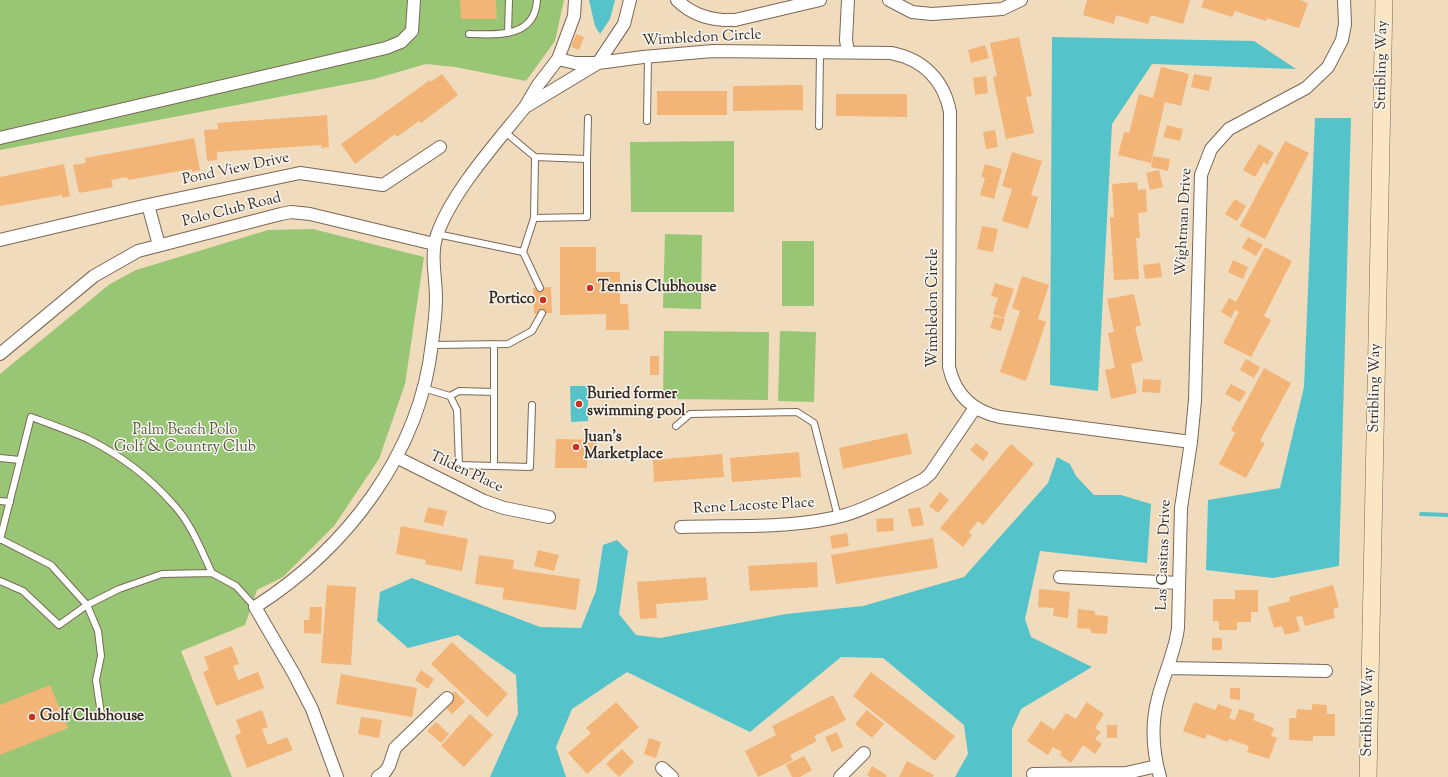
<!DOCTYPE html>
<html>
<head>
<meta charset="utf-8">
<style>
	body { margin:0 }
	canvas { display:block; background:#f1dbbd }
</style>
</head>
<body>
<canvas width="1448" height="777"></canvas>
<script>
const ctx = document.querySelector('canvas').getContext('2d');
ctx.lineJoin = 'round';
function fillPath(path, color) { ctx.fillStyle = color; ctx.fill(path, 'evenodd'); }
function strokePath(path, color, width, dash) { ctx.strokeStyle = color; ctx.lineWidth = width; ctx.lineCap = dash ? 'butt' : 'round'; ctx.setLineDash(dash || []); ctx.stroke(path); }
function write(font, color, halo, rows, align = 'center') {
  ctx.font = font + ' "Sorts Mill Goudy",serif'; ctx.lineWidth = 3; ctx.setLineDash([]); ctx.textBaseline = 'middle'; ctx.strokeStyle = halo; ctx.fillStyle = color; for (const [text, x, y, turn = 0] of rows) {
    ctx.save(); ctx.translate(x, y); ctx.rotate((+turn || 0) * Math.PI / 180); ctx.textAlign = isNaN(turn) ? turn : align; if (halo) ctx.strokeText(text, 0, 0); ctx.fillText(text, 0, 0); ctx.restore();
  }
}
fillPath(new Path2D(`
	M0,0H564L555,41L526,81L455,67L426,64L374,79L0,150Z
	M734,141V212H631L630,142Z
	M313,229L424,257L405,384L379,459L334,526L283,577L257,590L245,625L181,651L232,777H0V374L110,284L136,270L268,230Z
	M665,234L702,235L701,309L663,308Z
	M782,241H814V306H782Z
	M664,331L769,332L768,400L663,399Z
	M780,331L816,332L814,402L778,401Z`), '#98c674');
fillPath(new Path2D(`
	M589,0H615L610,19L600,34L595,26Z
	M1052,37L1254,41L1296,69L1152,64L1112,124L1098,391L1050,385Z
	M1315,118H1351L1339,566L1273,578L1206,570L1208,500L1280,488L1304,387Z
	M570,386H588V421L571,422Z
	M1057,457L1070,464L1076,476L1094,495H1121L1151,504L1147,563L1040,551L1025,619L1031,637L1092,667L1021,709L1012,729V777H955L968,754L964,725L883,658L841,657L750,732L627,672L572,709L556,747L566,777H490L518,714L516,675L458,635L408,648L377,621L380,592L412,578L540,627L581,628L596,591L603,545L617,540L628,551L619,614L636,635L660,638L786,614L863,606L964,577L1048,483Z`), '#55c3ca');
strokePath(new Path2D(`
	M1421,514L1448,515`), '#55c3ca', 4);
fillPath(new Path2D(`
	M460,0H496L497,19H461Z
	M1087,0H1190L1183,24L1151,15L1148,24L1116,15L1114,24L1083,15Z
	M1204,0H1300L1308,3L1299,28L1267,18L1266,21L1235,11L1232,17L1201,7Z
	M576,34L584,37L579,50L571,47Z
	M1019,37L1032,96L1026,97L1034,133L1006,139L993,77L997,76L990,43Z
	M985,45L989,58L971,63L968,50Z
	M1161,67L1189,74L1181,106L1165,102L1151,163L1118,155L1124,132L1129,133L1139,94L1153,98Z
	M442,74L458,95L421,123L419,121L397,137L395,134L355,164L341,144L430,80L431,82Z
	M1194,74L1212,77L1209,91L1191,87Z
	M986,76L988,93L975,95L973,78Z
	M803,85V110L733,111V86Z
	M657,91H727V115H657Z
	M836,94H907V117L836,116Z
	M327,115L329,147L321,148V145L217,152V160L207,161L204,130L218,129L217,123Z
	M1167,125L1183,129L1180,141L1163,137Z
	M995,130L998,147L986,149L983,132Z
	M194,138L200,170L192,172V169L128,180L127,177L111,180L113,187L79,193L73,165L86,163L85,158Z
	M1285,141L1309,153L1265,239L1240,226Z
	M1259,144L1274,153L1267,165L1264,162L1255,177L1243,170Z
	M1012,152L1042,161L1031,195L1038,197L1028,229L1002,221L1012,189L1002,186Z
	M1153,156L1170,159L1168,171L1151,167Z
	M64,164L70,196L63,198L62,195L0,206V177Z
	M985,164L1002,169L994,199L980,195L985,178L981,177Z
	M1159,170L1163,187L1150,190L1146,173Z
	M1137,182L1138,190L1146,189L1147,212L1138,213L1140,238H1136L1139,279L1114,280L1110,217H1114L1112,184Z
	M1235,199L1246,206L1237,221L1225,214Z
	M982,226L998,229L993,252L977,249Z
	M1248,237L1263,245L1256,256L1242,248Z
	M560,247H596V272H620V304H628L629,330H606V314L560,315Z
	M1265,247L1292,261L1264,316L1271,320L1251,357L1223,343L1239,312L1235,310L1231,318L1221,312L1229,298L1236,302Z
	M1233,260L1248,267L1243,279L1228,272Z
	M1160,263L1162,277L1145,279L1143,265Z
	M1022,276L1049,285L1038,319L1046,322L1026,381L1000,372L1020,311L1012,308Z
	M995,283L1014,289L1004,318L993,314L998,298L991,296Z
	M551,287L552,313L534,314L533,288Z
	M1134,294L1141,325L1135,327L1143,361L1131,364L1137,393L1111,399L1105,370L1115,368L1108,333L1114,332L1107,299Z
	M994,316L1005,319L1001,331L990,328Z
	M650,356H659V375H650Z
	M1246,359L1260,367L1254,378L1240,370Z
	M1264,368L1291,383L1260,441L1265,443L1246,478L1219,464L1235,433L1231,430Z
	M1143,379L1161,380L1160,393L1142,392Z
	M1231,384L1246,392L1240,402L1225,394Z
	M907,433L912,454L843,469L839,448Z
	M556,439L597,440L596,455H587V468H555Z
	M976,443L989,453L983,461L970,450Z
	M1011,444L1034,464L983,525L978,521L969,532L972,535L963,547L940,528Z
	M799,452L801,477L732,482L730,458Z
	M722,454L724,477L654,482L653,460Z
	M940,492L949,500L938,513L929,506Z
	M428,507L447,511L443,526L424,522Z
	M920,507L924,525L912,527L908,509Z
	M893,518L894,531L877,532L876,519Z
	M401,526L468,539L462,571L425,564L426,560L396,554Z
	M847,533L849,546L832,549L830,536Z
	M933,538L938,568L836,584L831,555Z
	M538,550L559,555L554,571L534,566Z
	M479,555L514,560L513,569L580,579L576,610L502,599L504,588L475,584Z
	M817,562L818,587L750,591L748,566Z
	M706,577L708,600L656,604L657,618L640,619L637,582Z
	M327,585L356,587L351,665L321,663Z
	M1333,585L1339,607L1333,609L1335,618L1305,626L1302,616L1296,617L1300,631L1285,635L1282,626L1274,628L1268,607L1290,601L1289,597Z
	M1039,589L1070,592L1068,618L1053,616L1054,608L1038,607Z
	M1235,590H1258V612H1251V622H1237V630H1219V621H1213V599H1235Z
	M310,607H322L321,634L304,633V620H309Z
	M1078,609L1095,611V615L1108,616L1107,634L1091,633V629L1077,628Z
	M1212,638H1222V650H1212Z
	M452,642L508,694L487,717L431,664Z
	M232,646L239,664L233,666L238,680L258,672L264,688L216,706L203,672L209,670L204,657Z
	M421,670L434,679L428,689L415,680Z
	M871,672L955,736L935,761L853,696Z
	M341,674L417,688L412,717L336,704Z
	M50,685L68,728L0,755V705Z
	M1230,688H1240V700L1230,699Z
	M455,691L465,702L452,714L442,703Z
	M833,695L846,720L814,736L817,741L790,755L793,760L758,777L745,751L776,735L772,726Z
	M616,702L639,727L587,774L568,753L591,733L586,728Z
	M1087,702L1104,714L1095,728L1101,732L1095,739L1102,744L1095,754L1083,745L1071,763L1060,755L1062,752L1053,747L1048,755L1027,741L1041,721L1054,730L1066,713L1076,719Z
	M1194,702L1215,710L1218,704L1232,709L1229,718L1235,720L1239,709L1255,714L1253,720L1274,728L1271,736L1277,738L1269,759L1247,752L1249,746L1229,739L1228,742L1207,734L1205,739L1183,731Z
	M1312,704L1327,705V714H1335V736H1313V741L1289,740V718H1296L1297,709L1312,710Z
	M262,710L268,727L262,729L268,745L287,737L293,750L247,768L235,736L241,733L236,720Z
	M867,710L884,724L872,738L855,724Z
	M470,714L493,735L464,767L441,746Z
	M361,717L382,720L379,738L358,734Z
	M436,722L449,734L441,743L427,731Z
	M1107,725H1117V738H1107Z
	M837,732L843,747L832,752L825,737Z
	M649,738L661,742L656,758L644,754Z
	M622,749L634,762L619,777L606,764Z
	M804,756L812,770L800,777H792L786,765Z
	M907,761L934,775L933,777H899Z
	M872,766L887,775L886,777H870L867,775Z`), '#f2b477');
const lane = new Path2D(`
	M508,33L509,0
	M469,34C497,35 535,38 537,0
	M647,121L648,56
	M819,126L820,52
	M505,132L535,157L534,218L523,252
	M587,159L588,118
	M534,218L587,217V159L535,157
	M437,234L523,252L540,288
	M494,344V466
	M432,345L508,344L532,331L542,313
	M423,388L450,396L457,410L459,465L530,467L532,405
	M450,396L459,391L494,392
	M676,426L690,414L797,412L814,423L838,517
	M0,458L20,460
	M0,501L10,502
	M0,539L51,565L87,605L98,631L101,656L96,680L101,714
	M0,540L31,417C50,424 70,431 88,439C120,455 150,478 173,504C191,523 201,550 212,573
	M0,581L23,591L59,625L87,605L119,589L162,574L212,573L236,586L255,607`);
const street = new Path2D(`
	M575,0L574,16L558,59L538,85L525,107L598,63L624,24L630,0
	M677,0C693,16 713,21 735,20L820,0
	M889,0L912,12L932,14L1002,9L1021,0
	M848,52L846,40L848,0
	M558,59L575,63H598L643,57L713,51L891,53C923,59 944,80 950,112L949,367C955,394 972,411 1000,417L1191,442
	M0,138L386,48L401,42L412,31L414,0
	M148,205L300,173L383,185L440,147
	M0,240L148,205L159,245
	M0,354L94,276L138,251L281,214L291,212L310,214L434,244
	M396,457L484,501L504,508L549,517
	M681,527C733,525 795,529 845,515C872,507 898,492 923,480L930,474L975,408
	M1060,577L1179,583
	M1168,668L1326,671
	M662,768L672,777
	M1033,774L1126,773L1157,766
	M337,777L312,709L294,674L255,607C346,549 420,454 432,343C434,329 436,313 436,298C436,278 430,254 437,235C451,193 497,142 525,107
	M378,777L385,772L389,766L395,748L447,698
	M840,777L864,753
	M1160,777C1153,752 1151,724 1158,698C1164,674 1175,652 1178,628L1181,508L1191,442L1195,400L1201,175L1211,149L1229,129L1306,88L1328,67L1342,40L1345,24L1344,0`);
const secondary = new Path2D(`
	M1368,777L1384,0`);
strokePath(lane, '#7b6856', 8);
strokePath(street, '#7b6856', 14);
strokePath(secondary, '#7b6856', 18);
strokePath(lane, '#fff', 6);
strokePath(street, '#fff', 12);
strokePath(secondary, '#fbe6c3', 17);
for (const [x, y, r, color] of [
	[590,288,4,"#c8321e"],
	[543,300,4,"#c8321e"],
	[579,404,4,"#c8321e"],
	[576,447,4,"#c8321e"],
	[32,717,4,"#c8321e"]
]) { const dot = new Path2D(); dot.arc(x, y, r, 0, 2 * Math.PI); ctx.fillStyle = color; ctx.fill(dot); strokePath(dot, '#f6f6f2', 1.5); }
write('15px', '#3b2a1e', '#f6f6f2', [
	["Wimbledon Circle",702,39,-3],
	["Stribling Way",1383,65,-89],
	["Pond View Drive",236,170,-12],
	["Polo Club Road",232,211,-14],
	["Wightman Drive",1185,222,-87],
	["Wimbledon Circle",934,308,-90],
	["Stribling Way",1376,388,-89],
	["Tilden Place",466,473,25],
	["Rene Lacoste Place",754,507,-3],
	["Las Casitas Drive",1165,555,-88],
	["Stribling Way",1369,712,-89]
]);
write('bold 15px', '#3b2a1e', '#f6f6f2', [
	["Tennis Clubhouse",598,288],
	["Portico",535,300,"right"],
	["Buried former",587,395],
	["swimming pool",587,412],
	["Juan's",584,438],
	["Marketplace",584,455],
	["Golf Clubhouse",40,717]
], 'left');
write('15px', '#575938', '#f6f6f2', [
	["Palm Beach Polo",185,431],
	["Golf & Country Club",185,448]
]);
</script>
</body>
</html>
